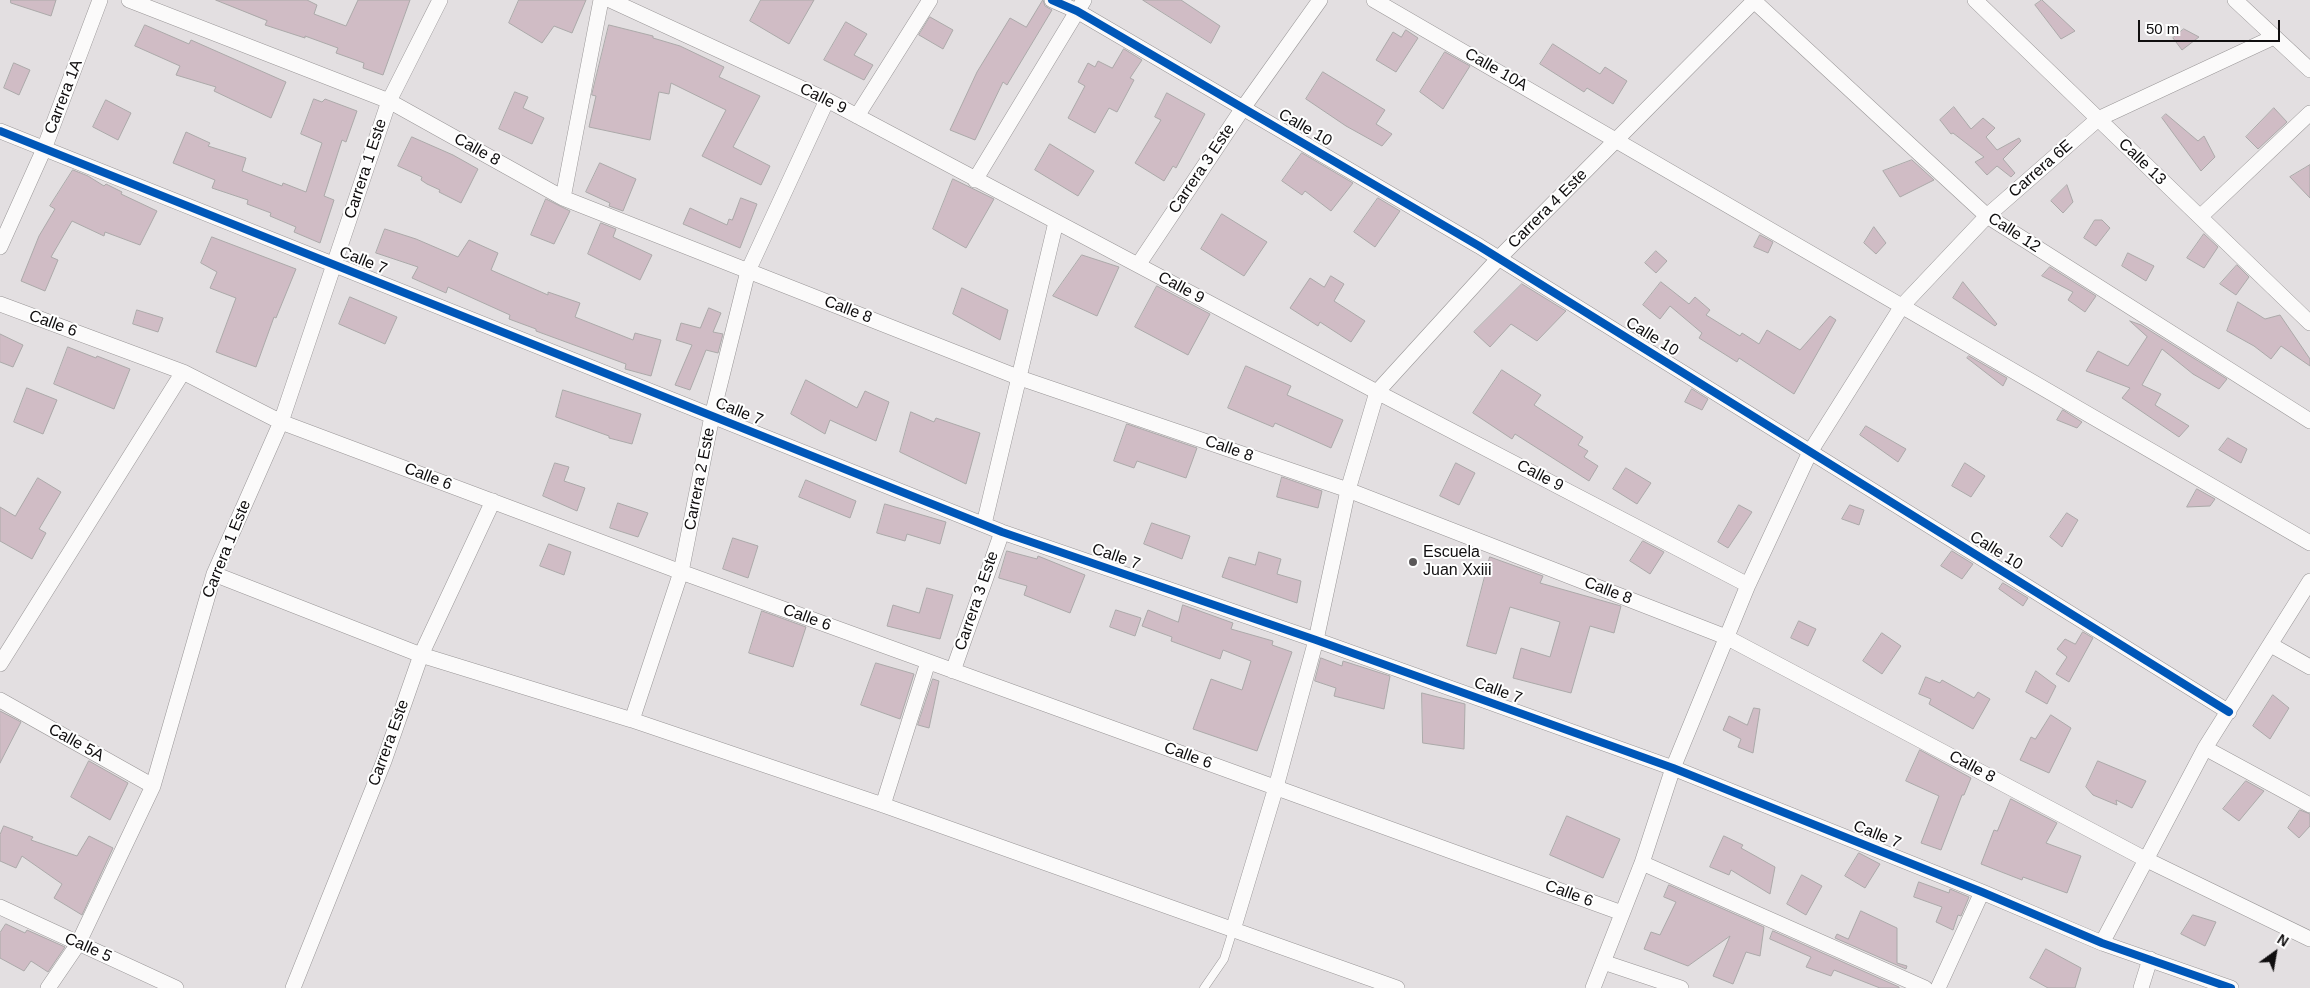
<!DOCTYPE html>
<html>
<head>
<meta charset="utf-8">
<style>
	body { margin:0 }
	#map { position:relative; width:2310px; height:988px; overflow:hidden; background:#e3dfe1; font-family:Arial,sans-serif }
	canvas { display:block }
	.north { position:absolute; left:2250px; top:928px; width:50px; height:50px; -webkit-text-stroke:4px #fff; paint-order:stroke; rotate:32deg; font-size:14px; font-weight:700; line-height:20px; text-align:center; color:#100e0f }
	.north::after { content:''; display:block; margin:auto; width:18px; height:22px; background:#100e0f; clip-path:polygon(50% 0,100% 100%,50% 72%,0 100%) }
	.scale { position:absolute; left:2138px; top:20px; width:142px; height:22px; box-sizing:border-box; border:2px solid #100e0f; border-top:0; padding-left:6px; font-size:15px; line-height:18px; white-space:nowrap; color:#100e0f; -webkit-text-stroke:4px #fff; paint-order:stroke }
</style>
</head>
<body>
<div id="map">
<canvas width="2310" height="988"></canvas>
<div class="north">N</div>
<div class="scale">50 m</div>
</div>
<script>
const ctx = document.querySelector('canvas').getContext('2d');
ctx.lineJoin = 'round';
function fillPath(path, color) { ctx.fillStyle = color; ctx.fill(path, 'evenodd'); }
function strokePath(path, color, width, dash) { ctx.strokeStyle = color; ctx.lineWidth = width; ctx.lineCap = dash ? 'butt' : 'round'; ctx.setLineDash(dash || []); ctx.stroke(path); }
function write(font, color, halo, rows, align = 'center') {
  ctx.font = font + ' Arial,sans-serif'; ctx.lineWidth = 4; ctx.setLineDash([]); ctx.textBaseline = 'middle'; ctx.strokeStyle = halo; ctx.fillStyle = color; for (const [text, x, y, turn = 0] of rows) {
    ctx.save(); ctx.translate(x, y); ctx.rotate((+turn || 0) * Math.PI / 180); ctx.textAlign = isNaN(turn) ? turn : align; if (halo) ctx.strokeText(text, 0, 0); ctx.fillText(text, 0, 0); ctx.restore();
  }
}
const building = new Path2D(`
	M11,0H56L51,16L11,3Z
	M216,0H307L317,5L314,14L346,26L358,0H410L383,75L363,68L364,63L336,53L338,48L305,36V38L265,25L267,21Z
	M519,0H586L572,33L554,26L542,43L509,23Z
	M761,0H814L789,44L750,21Z
	M1043,0L1045,6L1052,10L1007,85L1003,82L975,140L950,130L977,72L1010,18L1026,27Z
	M1143,0H1181L1220,26L1211,43Z
	M2042,0L2075,31L2061,39L2035,5Z
	M930,17L953,30L943,49L919,35Z
	M846,22L867,34L854,55L873,65L864,80L824,60Z
	M145,25L189,44L191,40L286,82L271,118L214,91L216,87L176,75L180,66L135,46Z
	M609,25L653,36V38L680,46L724,67L719,77L760,96L733,147L770,166L761,185L702,156L726,110L671,83L669,94L659,92L650,140L589,127L596,96L592,95Z
	M2184,29L2199,37L2182,50L2173,38Z
	M1406,30L1418,38L1396,72L1376,60L1393,32L1401,37Z
	M1553,44L1600,74L1605,67L1627,81L1613,104L1587,88L1584,92L1540,64Z
	M1124,49L1142,60L1130,78L1134,80L1117,112L1109,108L1095,133L1068,118L1085,86L1078,82L1088,63L1095,67L1098,61L1112,68Z
	M1445,52L1470,66L1443,109L1420,92Z
	M14,63L30,70L19,95L4,88Z
	M1323,72L1385,110L1376,124L1392,134L1382,146L1346,126L1306,99Z
	M515,92L528,97L523,108L544,118L532,144L499,129Z
	M1167,93L1205,114L1176,168L1173,166L1164,181L1135,163L1161,120L1155,117Z
	M314,99L322,102L325,99L357,111L346,142L342,140L324,196L334,200L320,243L294,232L296,227L270,216L271,213L247,204L248,200L212,188L215,180L173,163L186,132L210,143L208,146L246,158L242,171L282,186L283,183L306,192L322,143L301,134Z
	M106,100L131,113L118,140L93,127Z
	M1954,107L1971,129L1983,118L1995,128L1986,137L1997,150L2019,138L2021,141L2003,159L2015,173L2011,177L1997,166L1987,175L1975,162L1984,157L1953,133L1951,134L1940,120Z
	M2274,108L2287,122L2258,149L2246,137Z
	M2166,114L2198,141L2204,136L2215,157L2201,171L2162,118Z
	M412,137L453,155L478,169L461,203L439,192L440,190L427,184L421,180L422,177L398,166Z
	M1050,144L1094,171L1078,196L1035,170Z
	M1302,153L1353,183L1331,211L1305,191L1302,195L1282,181Z
	M1912,160L1934,180L1900,197L1883,171Z
	M600,163L636,179L623,211L609,206L610,203L586,192Z
	M2310,165V198L2290,177Z
	M73,170L88,176L104,186L106,184L122,192L121,194L157,211L140,245L105,232L104,236L72,221L51,257L58,260L45,291L21,281L39,236L55,209L50,206Z
	M953,179L994,199L966,248L933,229Z
	M2067,185L2073,202L2063,213L2051,201Z
	M741,198L757,204L740,248L683,224L690,208L727,225L729,219L732,220Z
	M1378,198L1400,211L1375,247L1354,232Z
	M546,199L570,211L554,244L531,235Z
	M1222,214L1267,242L1244,276L1201,249Z
	M2095,220H2102L2110,228L2096,246L2084,238Z
	M601,223L616,229L613,237L652,255L640,280L588,254Z
	M1874,227L1886,243L1876,254L1864,243Z
	M385,229L416,239L458,257L469,240L498,253L491,270L548,295V292L580,303L575,317L633,340L635,333L661,340L651,376L625,369L626,364L536,331V329L509,319L510,315L448,287L446,293L412,278L418,267L376,253Z
	M2204,234L2218,247L2204,268L2187,258Z
	M1760,235L1773,242L1768,253L1754,247Z
	M212,237L296,269L276,318L274,317L256,367L216,352L236,298L210,288L217,272L201,263Z
	M1656,251L1667,261L1656,273L1645,263Z
	M2128,253L2154,266L2146,281L2122,266Z
	M1082,255L1119,267L1097,316L1053,296Z
	M2237,265L2249,277L2236,295L2220,284Z
	M2050,267L2096,296L2085,312L2068,300L2073,292L2042,276Z
	M1331,276L1344,284L1334,301L1365,321L1351,342L1320,322L1318,326L1290,308L1310,278L1324,287Z
	M1661,282L1689,304L1695,297L1710,310L1706,315L1740,336L1742,333L1759,344L1767,330L1800,350L1830,316L1836,320L1794,394L1739,358L1737,362L1699,338L1702,333L1670,306L1660,319L1643,305Z
	M1963,282L1997,324L1995,326L1953,298Z
	M1522,284L1566,311L1537,341L1511,324L1490,347L1474,332Z
	M1157,286L1210,314L1188,355L1135,327Z
	M962,288L1008,310L1000,340L953,314Z
	M350,297L397,317L385,344L339,324Z
	M2238,302L2265,319L2280,315L2310,359V366L2281,346L2271,359L2254,346L2227,331Z
	M709,308L721,313L713,332L723,334L718,353L706,350L690,390L675,385L692,345L676,340L681,323L700,328Z
	M137,310L163,318L158,332L133,324Z
	M2130,321L2141,325L2227,379L2219,389L2193,374L2162,349L2142,385L2161,394L2155,405L2189,426L2179,437L2122,398L2130,388L2086,371L2098,351L2128,366L2147,337Z
	M0,334L23,345L13,367L0,362Z
	M68,347L96,358L97,356L130,369L114,409L54,384Z
	M1969,356L2007,378L2003,386L1967,358Z
	M1246,366L1291,386L1287,395L1343,420L1331,448L1275,423L1273,427L1228,408Z
	M1502,370L1541,395L1534,405L1583,437L1578,445L1588,451L1584,457L1598,466L1589,481L1515,434L1512,439L1473,413Z
	M806,380L857,408L865,391L889,402L876,441L830,420L825,434L791,414Z
	M27,388L57,400L43,434L14,422Z
	M1692,389L1708,399L1702,410L1685,402Z
	M563,390L641,414L632,444L609,438V436L556,417Z
	M2063,410L2082,422L2077,428L2057,420Z
	M911,412L934,422L936,418L980,433L966,484L900,452Z
	M1127,424L1197,448L1186,478L1137,461L1134,468L1114,461Z
	M1866,426L1906,449L1898,462L1860,435Z
	M2228,438L2247,449L2241,463L2219,450Z
	M555,463L569,467L564,481L585,488L577,511L543,496Z
	M1456,463L1475,473L1459,505L1440,496Z
	M1965,463L1985,476L1971,497L1952,486Z
	M1626,468L1651,483L1637,504L1613,489Z
	M1282,477L1322,491L1318,508L1277,497Z
	M38,478L61,492L39,529L46,533L32,559L0,541V507L15,516Z
	M806,480L856,501L850,518L799,497Z
	M2197,489L2215,499L2210,506L2187,507Z
	M618,503L648,513L638,537L610,528Z
	M885,504L946,522L940,544L907,534L905,541L877,533Z
	M1739,505L1752,512L1728,548L1718,542Z
	M1850,505L1864,510L1859,525L1842,519Z
	M2067,513L2078,520L2062,547L2050,537Z
	M1152,523L1190,536L1182,559L1144,544Z
	M733,538L758,546L748,578L723,569Z
	M1643,541L1664,552L1650,574L1630,561Z
	M549,544L571,552L564,575L540,566Z
	M1007,551L1037,559L1038,556L1085,575L1070,613L1024,595L1027,586L999,578Z
	M1952,551L1973,564L1962,579L1941,566Z
	M1259,552L1281,559L1277,574L1301,581L1297,603L1222,577L1229,557L1255,565Z
	M1490,557L1543,576L1540,583L1621,606L1614,633L1590,626L1571,693L1513,678L1521,648L1550,657L1560,622L1510,607L1496,654L1467,646Z
	M2003,583L2028,598L2023,606L1999,589Z
	M927,588L953,595L940,639L887,626L893,605L919,613Z
	M1183,605L1233,623L1231,629L1273,641L1272,645L1292,652L1257,751L1193,729L1211,679L1242,690L1251,661L1223,650L1220,659L1171,641L1172,637L1142,626L1148,610L1178,622Z
	M1116,610L1141,618L1135,636L1110,627Z
	M762,611L806,627L793,667L749,653Z
	M1799,621L1816,629L1808,646L1791,638Z
	M2083,632L2093,638L2069,682L2056,674L2067,657L2057,649L2065,639L2075,644Z
	M1882,633L1901,646L1882,674L1863,661Z
	M1321,658L1342,666L1343,661L1390,676L1384,709L1334,696L1336,688L1315,681Z
	M876,663L914,674L900,719L861,705Z
	M2036,671L2056,686L2047,704L2026,692Z
	M1926,677L1940,683L1942,680L1974,698L1978,692L1990,699L1973,729L1929,704L1931,699L1919,694Z
	M933,679L939,681L929,728L918,725Z
	M1422,693L1465,704L1464,749L1423,743Z
	M2273,695L2289,708L2270,739L2253,726Z
	M1754,708L1760,709L1753,753L1738,747L1741,739L1723,730L1729,716L1747,725Z
	M0,711L21,722L0,763Z
	M2051,715L2071,728L2049,773L2020,760L2031,737L2035,739Z
	M1920,750L1971,778L1964,795H1962L1941,850L1921,843L1939,796L1906,781Z
	M89,761L128,783L110,820L71,797Z
	M2098,761L2146,781L2132,808L2116,800L2117,805L2093,795L2086,787Z
	M2246,781L2264,791L2239,821L2223,809Z
	M2011,799L2057,823L2046,843L2081,856L2067,893L2023,877L2022,880L1981,864L1994,830L1997,831Z
	M2300,810L2310,814V826L2299,838L2288,828Z
	M1567,816L1620,839L1603,878L1550,855Z
	M4,826L33,837L31,840L77,856L89,836L113,848L82,915L54,898L62,884L22,856L16,868L0,861V835Z
	M1724,836L1743,845L1741,848L1775,867L1770,894L1731,870L1729,875L1710,867Z
	M1859,853L1880,864L1865,888L1845,876Z
	M1802,875L1822,886L1806,915L1787,904Z
	M1919,882L1949,893L1950,889L1969,897L1961,916L1958,915L1953,930L1936,922L1942,907L1914,897Z
	M1669,885L1764,927L1760,956L1746,952L1733,984L1713,976L1730,936L1688,966L1644,949L1651,932L1660,935L1676,902L1664,897Z
	M1861,911L1897,928V963L1907,966L1906,969L1835,938L1837,934L1848,939Z
	M2193,915L2216,922L2205,946L2181,934Z
	M6,924L25,933L27,930L65,947L48,972L31,961L24,971L0,958V933Z
	M1773,931L1899,987V988H1880L1834,970L1831,976L1806,967L1811,957L1770,939Z
	M2046,949L2081,968L2075,988H2048L2030,978Z`);
fillPath(building, '#d0bcc5');
strokePath(building, '#aba9a9', 1);
const service = new Path2D(`
	M1204,988L1224,959L1233,930`);
const minor = new Path2D(`
	M129,0L389,101L563,198L1020,378L1348,490L1726,637L2145,859L2310,939
	M610,0L827,100L1377,392L1748,585
	M1052,0L1077,11L1479,246L2229,712
	M1374,0L2310,543
	M1753,0L1987,216L2310,421
	M1975,0L2310,323
	M2235,0L2310,70
	M857,116L930,0
	M0,131L1002,532L1316,640L1673,768L1982,892L2102,943L2231,988
	M975,180L1084,0
	M563,198L601,0
	M2200,217L2310,113
	M0,247L44,149L100,0
	M1138,265L1243,108L1320,0
	M0,304L183,372L281,422L681,572L1622,913
	M984,524L1056,222
	M214,574L421,655L632,720L883,805L1397,988
	M2271,645L2310,667
	M0,664L183,372
	M953,671L1002,532
	M0,700L153,786
	M632,720L681,572L712,416L748,271L827,100
	M2205,748L2310,805
	M883,805L928,662
	M1642,863L1925,988
	M0,907L176,988
	M1233,930L1276,787L1316,640L1348,490L1377,392L1499,258L1755,0
	M2102,943L2205,748L2310,581
	M1603,962L1681,988
	M48,988L78,944L153,786L214,574L281,422L389,101L440,0
	M293,988L384,761L421,655L493,501
	M1593,988L1642,863L1673,768L1748,585L1810,452L1902,306L1987,216L2098,119L2274,37
	M1938,988L1982,892
	M2141,988L2150,959`);
strokePath(service, '#999697', 9);
strokePath(minor, '#999697', 16);
strokePath(service, '#fbfafa', 8);
strokePath(minor, '#fbfafa', 15);
strokePath(new Path2D(`
	M1052,0L1077,11L1479,246L2229,712
	M0,131L1002,532L1316,640L1673,768L1982,892L2102,943L2231,988`), '#0057b8', 8);
for (const [x, y, r, color] of [
	[1413,562,5,"#5a5758"]
]) { const dot = new Path2D(); dot.arc(x, y, r, 0, 2 * Math.PI); ctx.fillStyle = color; ctx.fill(dot); strokePath(dot, '#fff', 2); }
write('16px', '#100e0f', '#fff', [
	["Calle 10A",1496,70,30],
	["Carrera 1A",64,97,-69],
	["Calle 9",823,99,26],
	["Calle 10",1305,128,30],
	["Calle 8",477,150,29],
	["Calle 13",2142,162,44],
	["Carrera 1 Este",366,169,-72],
	["Carrera 3 Este",1202,169,-56],
	["Carrera 6E",2041,169,-41],
	["Carrera 4 Este",1548,209,-45],
	["Calle 12",2014,233,33],
	["Calle 7",363,261,22],
	["Calle 9",1181,288,28],
	["Calle 8",848,310,21],
	["Calle 6",53,324,20],
	["Calle 10",1652,337,32],
	["Calle 7",739,412,22],
	["Calle 8",1229,449,19],
	["Calle 9",1540,476,27],
	["Calle 6",428,477,21],
	["Carrera 2 Este",700,479,-79],
	["Carrera 1 Este",227,549,-68],
	["Calle 10",1996,551,32],
	["Calle 7",1116,557,19],
	["Calle 8",1608,591,21],
	["Carrera 3 Este",977,601,-71],
	["Calle 6",807,618,20],
	["Calle 7",1498,691,20],
	["Calle 5A",76,743,29],
	["Carrera Este",389,743,-70],
	["Calle 6",1188,756,20],
	["Calle 8",1972,767,28],
	["Calle 7",1877,835,22],
	["Calle 6",1569,894,20],
	["Calle 5",88,948,24]
]);
write('16px', '#100e0f', '#fff', [
	["Escuela",1423,553],
	["Juan Xxiii",1423,571]
], 'left');
</script>
</body>
</html>
